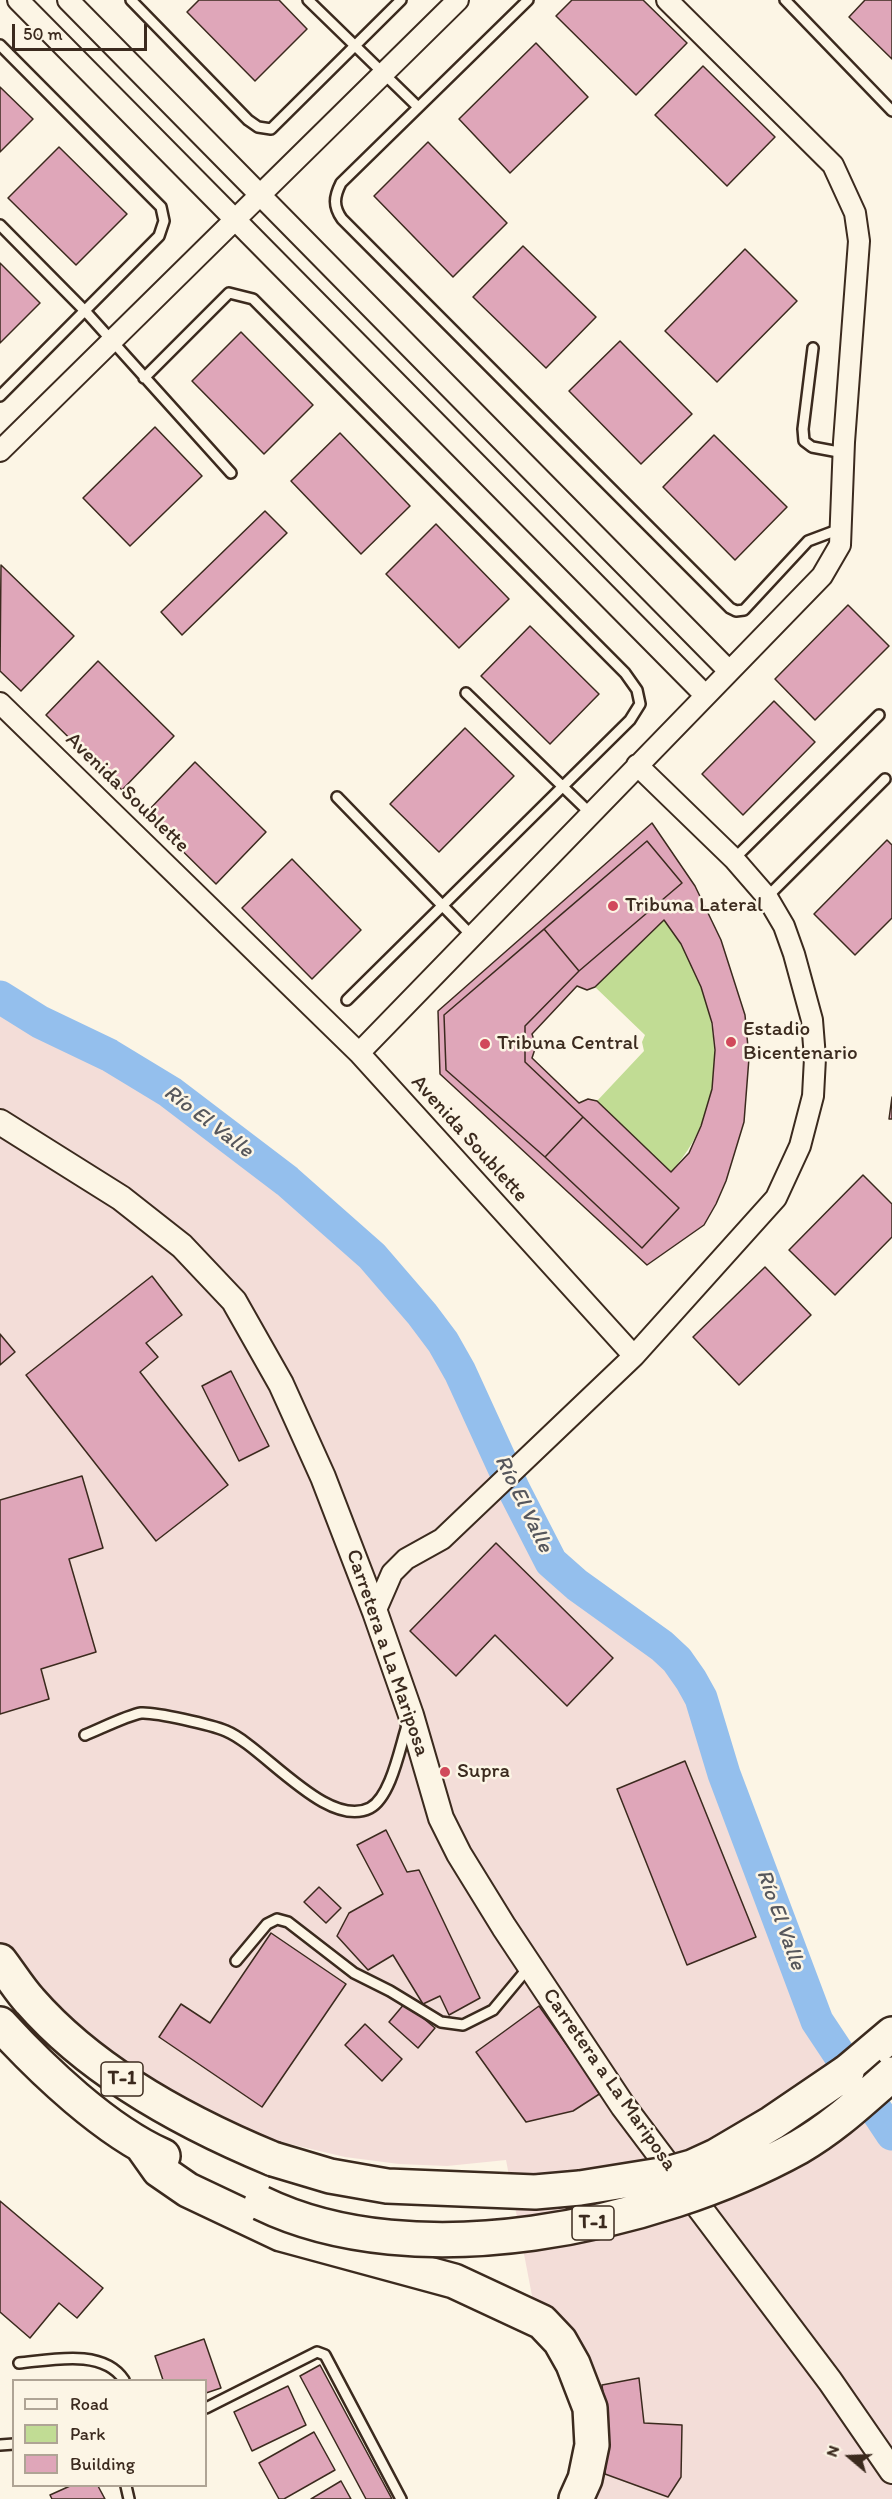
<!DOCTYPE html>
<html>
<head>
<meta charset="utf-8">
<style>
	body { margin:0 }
	#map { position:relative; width:892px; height:2499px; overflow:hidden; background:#fcf5e5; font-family:Itim,sans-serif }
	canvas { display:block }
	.legend { position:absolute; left:12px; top:2379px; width:195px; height:108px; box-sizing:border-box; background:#fcf5e5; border:2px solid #afa495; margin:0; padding:8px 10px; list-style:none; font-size:18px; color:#3b2a1e }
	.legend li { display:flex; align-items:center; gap:12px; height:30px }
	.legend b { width:30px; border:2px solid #afa495 }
	.north { position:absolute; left:820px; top:2427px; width:60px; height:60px; -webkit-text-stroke:4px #fcf5e5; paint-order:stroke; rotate:289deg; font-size:16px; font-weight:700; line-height:24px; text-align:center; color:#3b2a1e }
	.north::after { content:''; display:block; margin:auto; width:21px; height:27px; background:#3b2a1e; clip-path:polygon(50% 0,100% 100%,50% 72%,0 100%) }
	.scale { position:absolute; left:12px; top:24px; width:135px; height:27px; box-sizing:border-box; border:3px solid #3b2a1e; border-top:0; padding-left:8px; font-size:18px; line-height:21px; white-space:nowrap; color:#3b2a1e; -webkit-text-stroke:4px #fcf5e5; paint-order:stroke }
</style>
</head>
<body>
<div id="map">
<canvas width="892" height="2499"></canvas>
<ul class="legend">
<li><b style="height:8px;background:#fcf5e5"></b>Road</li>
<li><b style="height:16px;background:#c1dc94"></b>Park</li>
<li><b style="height:16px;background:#dfa6b9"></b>Building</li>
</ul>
<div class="north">N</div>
<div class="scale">50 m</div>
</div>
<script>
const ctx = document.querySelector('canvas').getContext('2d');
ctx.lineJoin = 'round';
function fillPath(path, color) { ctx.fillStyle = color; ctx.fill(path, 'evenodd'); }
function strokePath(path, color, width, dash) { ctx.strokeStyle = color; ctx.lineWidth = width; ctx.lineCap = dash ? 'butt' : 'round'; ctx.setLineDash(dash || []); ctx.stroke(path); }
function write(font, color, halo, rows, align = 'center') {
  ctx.font = font + ' Itim,sans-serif'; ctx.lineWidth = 5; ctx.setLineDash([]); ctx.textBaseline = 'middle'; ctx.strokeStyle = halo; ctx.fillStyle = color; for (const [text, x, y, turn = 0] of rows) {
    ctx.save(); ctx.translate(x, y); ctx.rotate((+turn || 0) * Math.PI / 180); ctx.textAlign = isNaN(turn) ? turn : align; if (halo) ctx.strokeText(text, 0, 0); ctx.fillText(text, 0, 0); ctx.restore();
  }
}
fillPath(new Path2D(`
	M0,1003L134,1067L204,1113L323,1204L387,1272L424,1326L522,1508L558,1563L657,1630L671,1645L687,1676L704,1735L722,1783L818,2017L892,2149V2499H567L587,2416L533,2301L506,2160L447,2166L399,2164L345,2157L273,2140L204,2111L146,2079L84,2035L0,1947Z`), '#f3ddd8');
fillPath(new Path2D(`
	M664,920C721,994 738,1098 671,1172L597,1101L644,1051L642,1042L645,1035L595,987Z`), '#c1dc94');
strokePath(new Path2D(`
	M0,997L40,1022L109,1055L170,1092L287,1181L372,1256L422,1314L443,1342L460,1372L514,1490L551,1562L577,1585L662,1646L677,1660L691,1680L701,1698L724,1774L817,2021L892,2134`), '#94bfed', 33);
const building = new Path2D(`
	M199,0H279L307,29L255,81L187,12Z
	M572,0H643L687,43L636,95L556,16Z
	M865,0H892V59L849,17Z
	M536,43L588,97L510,173L459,119Z
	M703,66L775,137L727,186L655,115Z
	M0,87L33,119L0,152Z
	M428,142L507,223L453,277L374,196Z
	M59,147L127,214L76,265L8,198Z
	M523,246L596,317L546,368L473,297Z
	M745,249L797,301L717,382L665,331Z
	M0,263L40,303L0,343Z
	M241,332L313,405L264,454L192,381Z
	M620,341L692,414L641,464L569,391Z
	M155,427L202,476L130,546L83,498Z
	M340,433L410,506L361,554L291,481Z
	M714,435L787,507L735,560L663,487Z
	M265,511L287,533L182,635L161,612Z
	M436,524L509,599L459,648L386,574Z
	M1,565L74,636L21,691L0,671Z
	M848,605L889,646L815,720L775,679Z
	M530,626L599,694L550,744L481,676Z
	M98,661L174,736L122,790L46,715Z
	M774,701L815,742L743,815L702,774Z
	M465,728L514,776L439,852L390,804Z
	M195,762L266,832L216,884L145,814Z
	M652,823L695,886L721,940L745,1015L749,1058L744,1122L726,1181L716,1204L704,1225L647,1265L440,1074L438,1011ZM647,841L682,883L579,971L525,1026V1062L679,1208L642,1248L545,1157L446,1070L444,1015ZM664,920L681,944L701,987L712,1023L715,1050L712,1089L701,1126L689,1153L671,1172L597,1101L588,1099L579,1103L532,1058L536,1046L532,1034L577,986L587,990L595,987Z
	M887,840L892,845V918L855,955L814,914Z
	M647,841L682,883L579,971L544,929Z
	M292,859L361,930L312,979L242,908Z
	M544,929L579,971L525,1026V1062L583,1117L545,1157L446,1070L444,1015Z
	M892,1097V1119H889Z
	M583,1117L679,1208L642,1248L545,1157Z
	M863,1175L892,1204V1237L835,1295L789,1250Z
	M765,1267L811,1315L739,1385L693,1337Z
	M152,1276L182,1315L146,1343L158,1357L140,1372L228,1485L156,1541L26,1375Z
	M0,1334L15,1352L0,1365Z
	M231,1371L269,1446L239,1461L202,1386Z
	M82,1476L103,1548L69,1559L96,1652L41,1669L49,1699L0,1714V1500Z
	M496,1543L613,1658L567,1706L495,1635L456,1676L410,1631Z
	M685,1761L756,1937L687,1965L617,1789Z
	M386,1830L407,1872L419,1870L480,1998L449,2015L440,1996L423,2004L393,1955L368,1970L337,1936L349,1913L383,1894L357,1845Z
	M319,1887L341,1908L326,1923L304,1902Z
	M271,1933L346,1984L262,2107L159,2037L181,2004L210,2023Z
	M405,2003L435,2028L418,2048L389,2022Z
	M539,2006L601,2093L573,2111L526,2122L476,2052Z
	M365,2024L402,2059L382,2081L345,2045Z
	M0,2201L103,2288L77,2318L59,2303L30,2338L0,2312Z
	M204,2339L221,2388L206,2393V2380H163L155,2356Z
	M320,2365L392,2499H366L300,2376Z
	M639,2378L644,2423L682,2425L681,2477L668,2497L605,2474L608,2433L602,2385Z
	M288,2386L306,2425L252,2451L234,2412Z
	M314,2432L335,2470L284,2499H279L259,2463Z
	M341,2481L351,2499H311Z
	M70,2486H98L105,2499H52L50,2495Z`);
fillPath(building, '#dfa6b9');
strokePath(building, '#3b2a1e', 1.5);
const service = new Path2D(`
	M131,0L248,120L258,127L271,129L401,0
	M308,0L418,107
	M528,0L341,183C334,197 333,206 342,219L730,608L736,611L744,610L808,541L840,529
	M785,0L892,111
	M0,45L161,207L164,221L159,236L0,396
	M0,225L86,312L231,473
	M813,348L803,429L804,441L812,447L844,453
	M144,378L229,293L253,299L625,673L637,690L640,704L630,720L347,1000
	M466,693L590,813
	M337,797L472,936
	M734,859L879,715
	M767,897L885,779
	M85,1735C100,1729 128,1715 141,1713C156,1712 212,1725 226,1731C263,1746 327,1830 370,1808C391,1797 400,1747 407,1726
	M236,1961L267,1924L277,1919L288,1922L354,1973L390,1991L441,2022L463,2025L493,2010L528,1968
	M19,2363C51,2360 103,2348 124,2380
	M206,2408L317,2352L325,2355L401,2499
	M0,2445L14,2444
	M126,2486L129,2499`);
const minor = new Path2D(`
	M18,0L705,695
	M68,0L729,671
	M0,451L458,0
	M0,703L359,1053L634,1356
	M359,1053L822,576L840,545L844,442L859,241L855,213L833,165L667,0
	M375,1612L392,1573L406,1559L442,1539L634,1356L776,1198L800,1146L813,1096L815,1058L812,1020L794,954L784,926L767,897L734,859L637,765`);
const tertiary = new Path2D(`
	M0,1122L121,1198L182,1246L234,1301L281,1384L323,1477L375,1612L411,1715L441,1818L459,1854L504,1927L623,2106L830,2381L892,2471`);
const motorway = new Path2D(`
	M0,1961C10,1974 19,1989 30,2001C93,2073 186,2123 273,2159
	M0,2024C42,2070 106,2131 163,2156
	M847,2072L892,2034
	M142,2146L159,2170L188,2190L281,2234L454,2281L542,2322L560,2341L573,2364L590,2408L592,2445L585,2479L576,2499`);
strokePath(service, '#3b2a1e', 14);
strokePath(minor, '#3b2a1e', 24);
strokePath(tertiary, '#3b2a1e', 28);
strokePath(motorway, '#3b2a1e', 38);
strokePath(service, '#fcf5e5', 9);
strokePath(minor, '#fcf5e5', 20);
strokePath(tertiary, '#fcf5e5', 24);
strokePath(motorway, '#fcf5e5', 33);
const motorwayBridge = new Path2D(`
	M273,2159L330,2176L387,2186L535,2192L580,2188L667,2174L692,2167L716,2156L772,2123L847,2072
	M261,2203C415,2278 654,2227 799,2147C834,2127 862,2100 892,2074`);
strokePath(motorwayBridge, '#3b2a1e', 38, []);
strokePath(motorwayBridge, '#fcf5e5', 33);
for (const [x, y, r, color] of [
	[613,906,6,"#d1495b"],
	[731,1042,6,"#d1495b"],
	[485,1044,6,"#d1495b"],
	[445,1772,6,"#d1495b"]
]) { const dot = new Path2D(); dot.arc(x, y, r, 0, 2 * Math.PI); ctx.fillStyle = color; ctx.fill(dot); strokePath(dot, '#fcf5e5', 2); }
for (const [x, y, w] of [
	[122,2079,42],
	[593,2223,42]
]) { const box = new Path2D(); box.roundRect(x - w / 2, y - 17, w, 34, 4.5); ctx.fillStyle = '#fcf5e5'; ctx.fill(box); strokePath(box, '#3b2a1e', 1.5); }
write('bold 20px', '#3b2a1e', null, [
	["T-1",122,2079],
	["T-1",593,2223]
]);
write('21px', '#3b2a1e', '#fcf5e5', [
	["Avenida Soublette",127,793,44],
	["Avenida Soublette",469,1139,48],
	["Carretera a La Mariposa",387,1653,71],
	["Carretera a La Mariposa",609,2080,55]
]);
write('21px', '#3b2a1e', '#fcf5e5', [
	["Tribuna Lateral",625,906],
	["Estadio",743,1030],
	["Bicentenario",743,1054],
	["Tribuna Central",497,1044],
	["Supra",457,1772]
], 'left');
write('italic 22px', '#56575c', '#fcf5e5', [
	["Río El Valle",208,1122,37],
	["Río El Valle",523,1504,64],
	["Río El Valle",780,1920,70]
]);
</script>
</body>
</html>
